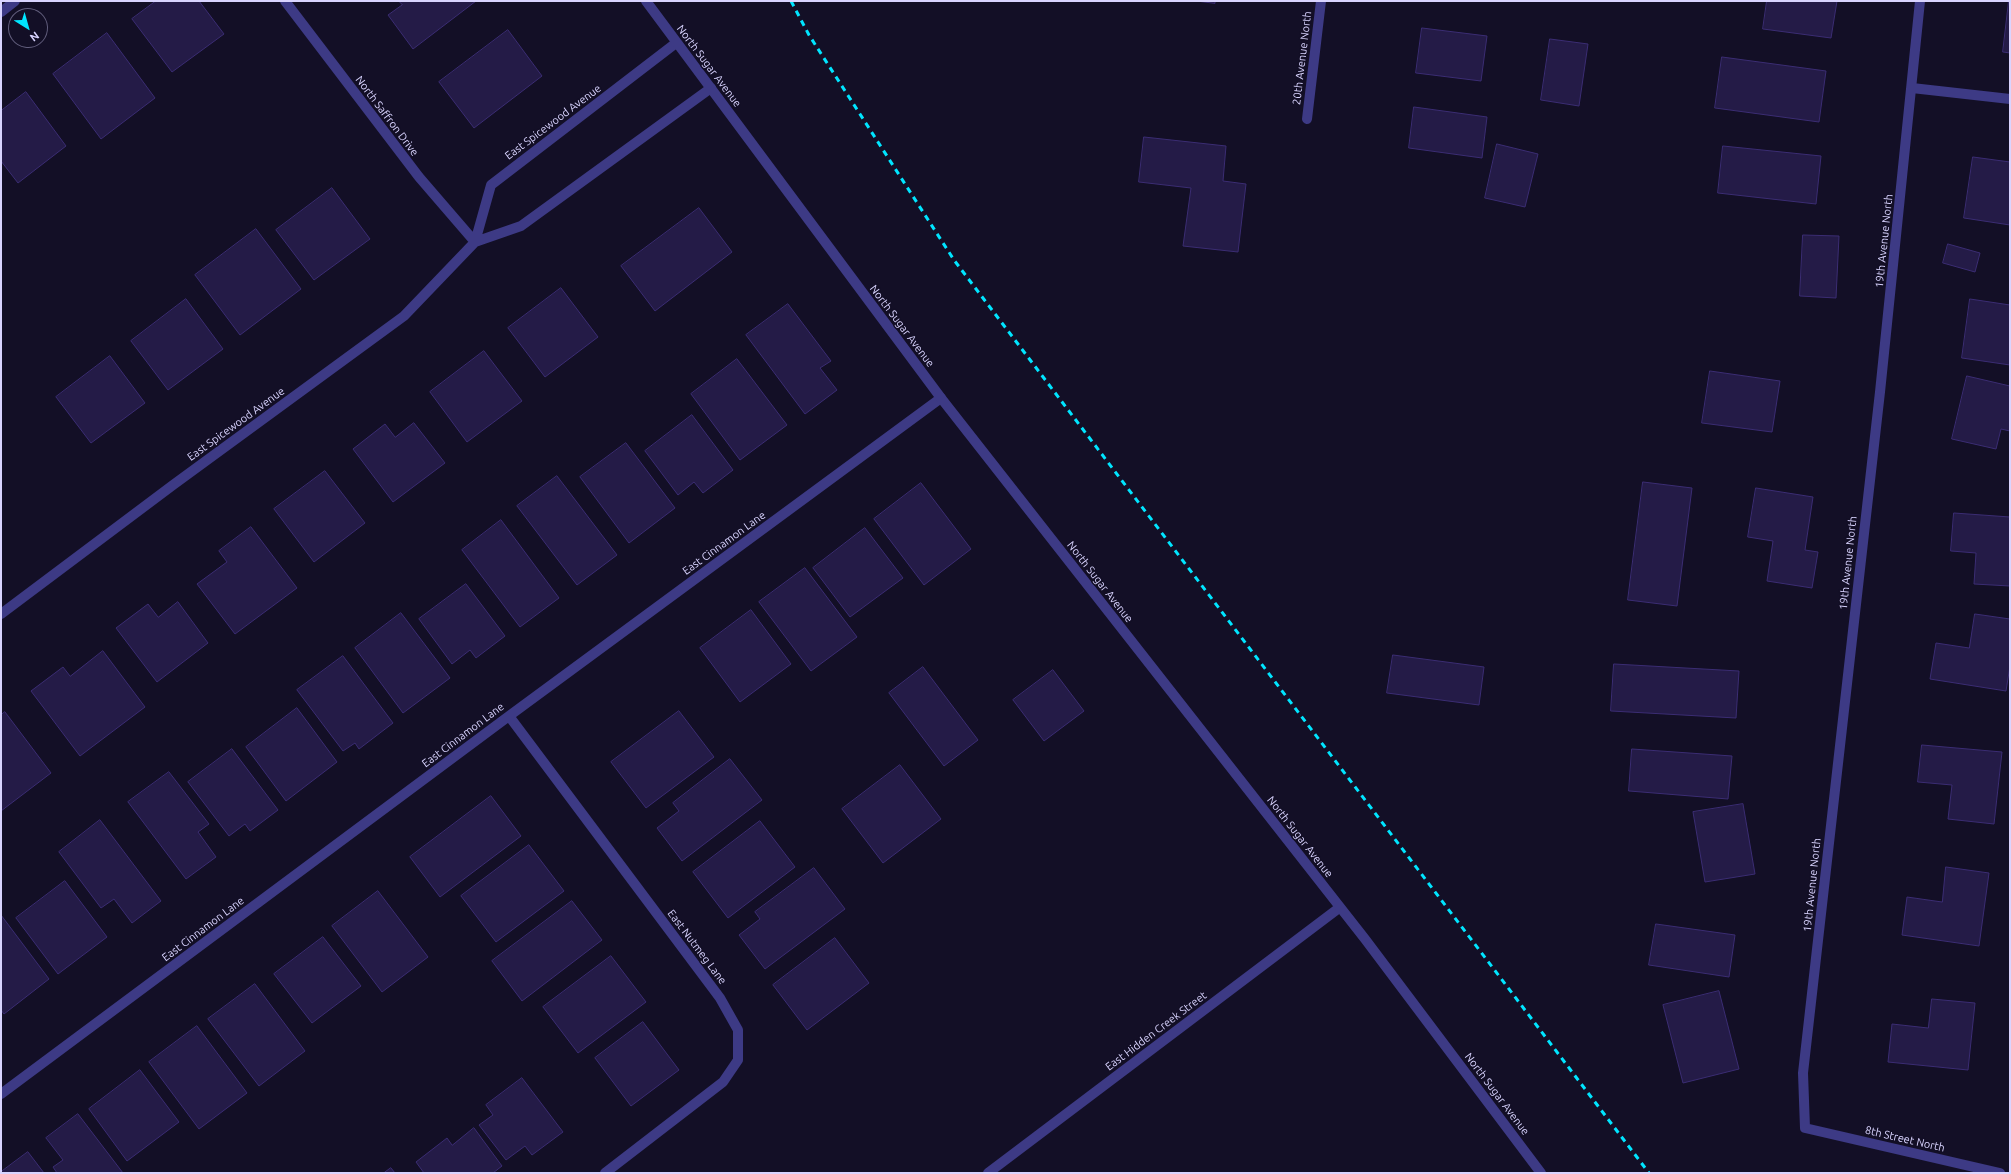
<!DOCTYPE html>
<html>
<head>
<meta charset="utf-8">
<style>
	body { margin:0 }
	#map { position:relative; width:2011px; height:1174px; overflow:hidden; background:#130f26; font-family:Ubuntu,sans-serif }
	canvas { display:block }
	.frame { position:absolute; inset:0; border:2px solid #d9d4ff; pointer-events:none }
	.north { position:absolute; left:8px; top:8px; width:40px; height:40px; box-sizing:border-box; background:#130f26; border:1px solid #625e7d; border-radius:50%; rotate:143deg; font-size:11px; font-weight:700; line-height:16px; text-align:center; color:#d9d4ff }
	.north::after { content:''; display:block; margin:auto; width:14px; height:18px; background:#00e5ff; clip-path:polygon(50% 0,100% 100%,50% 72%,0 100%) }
</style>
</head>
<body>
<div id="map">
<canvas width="2011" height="1174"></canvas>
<div class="frame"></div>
<div class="north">N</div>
</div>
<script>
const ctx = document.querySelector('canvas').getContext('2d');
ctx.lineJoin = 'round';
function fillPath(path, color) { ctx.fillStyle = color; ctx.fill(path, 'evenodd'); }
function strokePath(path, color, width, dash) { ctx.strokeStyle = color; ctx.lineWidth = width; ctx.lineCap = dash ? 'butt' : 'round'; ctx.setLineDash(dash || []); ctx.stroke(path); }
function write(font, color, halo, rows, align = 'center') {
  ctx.font = font + ' Ubuntu,sans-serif'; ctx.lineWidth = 3; ctx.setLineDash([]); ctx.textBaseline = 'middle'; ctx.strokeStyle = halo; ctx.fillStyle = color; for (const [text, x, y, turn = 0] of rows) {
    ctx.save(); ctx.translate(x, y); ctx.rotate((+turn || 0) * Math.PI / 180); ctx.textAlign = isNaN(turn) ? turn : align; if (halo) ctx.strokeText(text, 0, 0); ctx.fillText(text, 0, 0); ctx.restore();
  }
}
const building = new Path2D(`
	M156,1H199L224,34L172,72L132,19Z
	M399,1H476L413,49L388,15L402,5Z
	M1197,1H1215V3Z
	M1767,1H1837L1831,38L1763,29Z
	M2009,1H2010V53L2003,52Z
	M1422,28L1487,36L1481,81L1416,73Z
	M508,30L542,76L474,128L439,82Z
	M107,33L155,98L101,139L53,74Z
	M1550,39L1588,44L1579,106L1541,100Z
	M1722,57L1826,71L1819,122L1715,108Z
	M26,92L66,146L18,183L1,161V111Z
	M1414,107L1487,117L1482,158L1409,148Z
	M1144,137L1226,146L1223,181L1246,184L1238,252L1183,246L1191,188L1139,182Z
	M1497,144L1538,154L1525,207L1485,198Z
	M1723,146L1821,156L1816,204L1718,193Z
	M1973,157L2010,162V225L1964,218Z
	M332,188L370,239L314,280L276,230Z
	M699,208L732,252L655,311L621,266Z
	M256,229L301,289L240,335L195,275Z
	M1803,235L1839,236L1836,298L1800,296Z
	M1948,244L1980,253L1975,272L1943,263Z
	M561,288L598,337L545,377L508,328Z
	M186,299L223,349L168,390L131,341Z
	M1970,299L2010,305V365L1962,358Z
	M788,304L831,361L820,368L837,390L805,414L746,335Z
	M484,351L522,401L467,442L430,392Z
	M110,356L145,403L91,443L56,397Z
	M737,359L787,425L740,460L691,394Z
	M1710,371L1780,381L1772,432L1702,423Z
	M1967,376L2010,386V431L2001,429L1996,449L1952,439Z
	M692,415L733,470L703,493L694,482L678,495L645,451Z
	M414,423L445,463L393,502L353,449L385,424L395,437Z
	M626,443L675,508L629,543L580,477Z
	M325,471L365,523L314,562L274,509Z
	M557,476L617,555L577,585L517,506Z
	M1643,482L1692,488L1677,606L1628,600Z
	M921,483L971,549L924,585L874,519Z
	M1756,488L1813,497L1805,550L1818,552L1812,588L1767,581L1773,541L1748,537Z
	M1954,513L2010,517V586L1974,584L1976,553L1951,551Z
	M501,520L559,598L520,627L462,550Z
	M251,527L297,588L235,634L197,584L227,562L219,551Z
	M865,528L903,578L850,617L813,568Z
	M805,568L857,637L811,671L759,602Z
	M466,584L505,636L476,658L470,650L452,664L419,619Z
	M178,602L208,643L157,682L116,628L148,604L158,617Z
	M751,610L791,664L740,702L700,648Z
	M401,613L450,678L403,713L355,648Z
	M1975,614L2010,619V666L2006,691L1930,679L1936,643L1969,648Z
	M103,651L145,707L80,756L31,691L63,667L70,676Z
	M1393,655L1484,667L1479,705L1387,693Z
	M343,656L393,723L359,749L355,743L343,751L297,690Z
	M1614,664L1739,671L1736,718L1611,711Z
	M923,667L978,740L944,766L889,693Z
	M1053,670L1084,711L1044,741L1013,700Z
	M297,708L337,762L286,801L246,747Z
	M679,711L714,757L646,808L611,762Z
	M5,712L51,773L1,811V715Z
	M1922,745L2002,752L1994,824L1948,819L1952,785L1918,782Z
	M232,749L278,810L250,831L245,824L229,836L188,782Z
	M1632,749L1732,756L1728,799L1629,791Z
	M730,759L762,800L682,861L657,828L679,811L673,803Z
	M900,765L941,819L883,863L842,809Z
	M169,772L209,824L198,832L216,857L186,879L128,802Z
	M491,796L521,836L440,897L410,857Z
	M1743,804L1755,874L1705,882L1693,812Z
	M100,820L161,901L132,923L114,899L101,908L59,852Z
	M760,821L795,867L728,918L693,872Z
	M529,845L564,891L496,942L461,896Z
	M1946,867L1989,873L1979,946L1902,935L1907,897L1942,902Z
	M814,868L845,909L765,969L739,935L760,919L755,912Z
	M65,881L107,937L58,974L16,918Z
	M378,891L428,957L382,992L332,926Z
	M572,901L602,940L522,1001L492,961Z
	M1,915L49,979L4,1014L1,1010Z
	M1656,924L1735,935L1729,977L1649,965Z
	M323,937L361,986L312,1023L274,974Z
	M835,938L869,983L807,1030L773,985Z
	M611,956L646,1002L578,1053L543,1007Z
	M255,984L305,1051L259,1086L208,1019Z
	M1719,991L1739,1069L1683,1083L1663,1005Z
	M1932,999L1975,1003L1968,1070L1888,1062L1892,1024L1928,1028Z
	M643,1022L679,1070L631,1106L595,1058Z
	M197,1026L247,1093L199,1129L149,1062Z
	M140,1070L179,1122L127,1161L89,1109Z
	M522,1078L563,1132L532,1155L525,1146L506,1160L479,1125L493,1115L486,1105Z
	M78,1114L123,1173H57L53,1167L63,1160L46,1138Z
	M474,1128L502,1166L493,1173H424L416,1162L447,1138L452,1145Z
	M28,1152L44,1173H1V1172Z
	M391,1168L395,1173H384Z`);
fillPath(building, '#241b47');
strokePath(building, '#3b2d73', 1);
strokePath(new Path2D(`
	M285,1L419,177L475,242
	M1920,1L1880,392L1803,1073L1805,1128L2000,1173
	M1,12L15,1
	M1912,88L2010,99
	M1307,119L1321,1
	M475,242L521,226L711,88
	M1,614L173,485L404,316L475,242L491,185L676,43
	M509,716L720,998L738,1030V1060L723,1082L605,1173
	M1,1094L509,716L941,398
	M988,1173L1339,908`), '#3d3a85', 10);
strokePath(new Path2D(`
	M646,1L941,398L1365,939L1541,1173`), '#3d3a85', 10);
strokePath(new Path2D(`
	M791,1L809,35L954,260L1649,1173`), '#00e5ff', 3, [6, 5]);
write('11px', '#d9d4ff', '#130f26', [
	["20th Avenue North",1302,58,-83],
	["North Sugar Avenue",709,66,53],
	["North Saffron Drive",387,116,53],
	["East Spicewood Avenue",553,122,-37],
	["19th Avenue North",1884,241,-84],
	["North Sugar Avenue",902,326,53],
	["East Spicewood Avenue",236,424,-36],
	["East Cinnamon Lane",724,543,-36],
	["19th Avenue North",1848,563,-84],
	["North Sugar Avenue",1100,582,52],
	["East Cinnamon Lane",463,735,-37],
	["North Sugar Avenue",1300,837,52],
	["19th Avenue North",1812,885,-84],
	["East Cinnamon Lane",203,929,-37],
	["East Nutmeg Lane",697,947,53],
	["East Hidden Creek Street",1156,1031,-37],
	["North Sugar Avenue",1497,1094,53],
	["8th Street North",1905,1139,13]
]);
</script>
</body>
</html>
